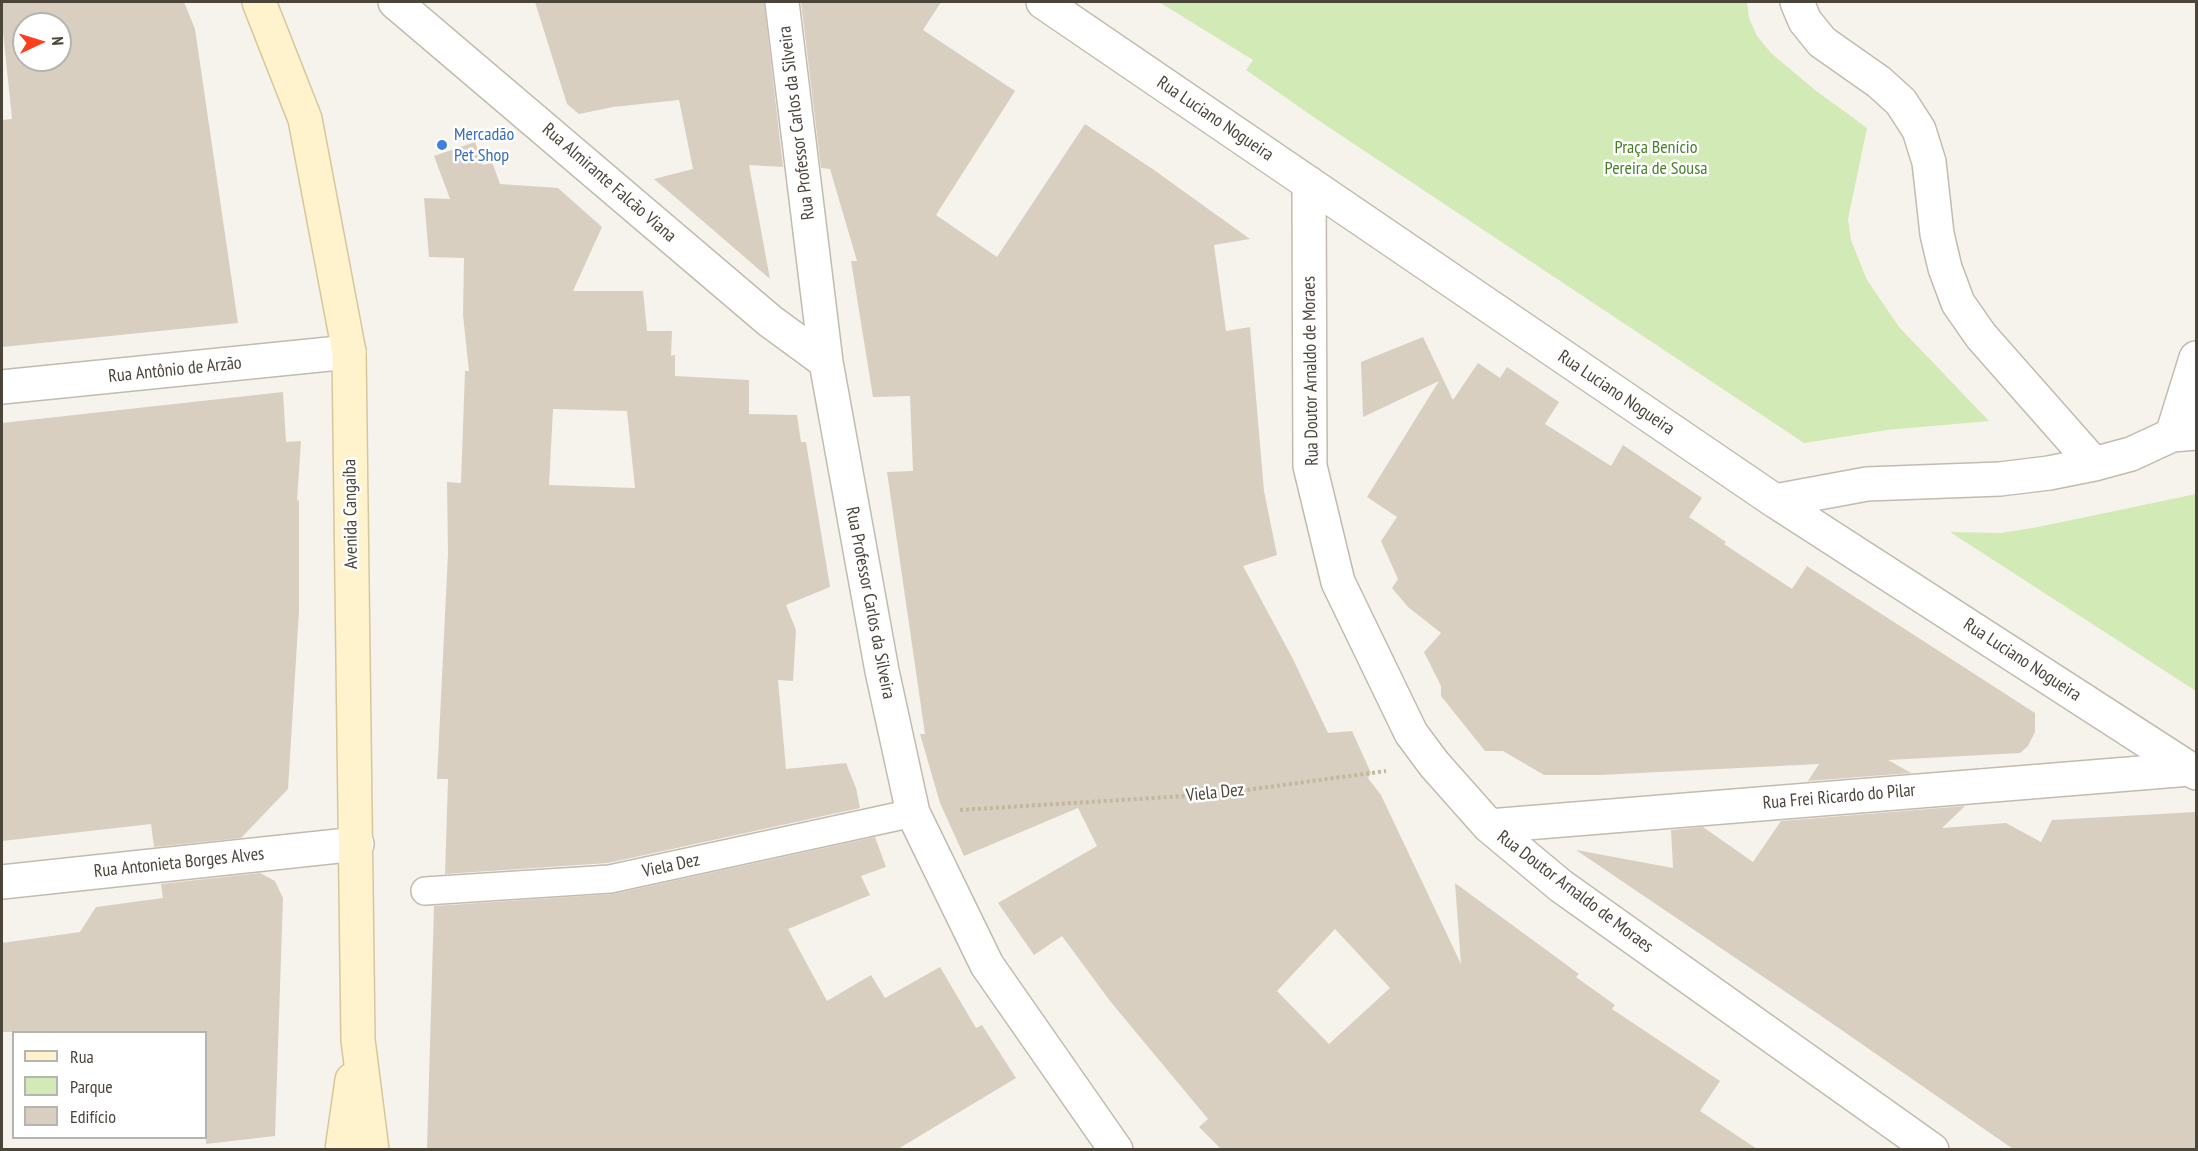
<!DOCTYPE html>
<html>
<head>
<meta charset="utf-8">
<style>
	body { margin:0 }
	#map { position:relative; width:2198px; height:1151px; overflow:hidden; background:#f6f3ec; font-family:"PT Sans Narrow",sans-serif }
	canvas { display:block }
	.frame { position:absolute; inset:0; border:3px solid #4b4439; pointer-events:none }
	.legend { position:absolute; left:12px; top:1031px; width:195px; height:108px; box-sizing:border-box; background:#fff; border:2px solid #b7b4b0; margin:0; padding:8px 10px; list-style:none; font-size:18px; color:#4b4439 }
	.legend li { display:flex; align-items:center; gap:12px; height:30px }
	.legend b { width:30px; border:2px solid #b7b4b0 }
	.north { position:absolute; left:12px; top:12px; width:60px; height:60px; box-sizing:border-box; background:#fff; border:2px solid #b7b4b0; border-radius:50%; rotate:86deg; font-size:16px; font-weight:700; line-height:24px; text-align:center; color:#4b4439 }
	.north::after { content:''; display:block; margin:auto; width:21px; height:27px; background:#fc3f1d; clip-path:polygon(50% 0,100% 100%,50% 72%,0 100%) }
</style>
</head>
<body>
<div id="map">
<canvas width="2198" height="1151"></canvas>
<div class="frame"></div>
<ul class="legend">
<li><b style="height:8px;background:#fff3cd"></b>Rua</li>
<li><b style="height:16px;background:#d2eab5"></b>Parque</li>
<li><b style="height:16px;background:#d8cfc1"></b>Edifício</li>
</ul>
<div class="north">N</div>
</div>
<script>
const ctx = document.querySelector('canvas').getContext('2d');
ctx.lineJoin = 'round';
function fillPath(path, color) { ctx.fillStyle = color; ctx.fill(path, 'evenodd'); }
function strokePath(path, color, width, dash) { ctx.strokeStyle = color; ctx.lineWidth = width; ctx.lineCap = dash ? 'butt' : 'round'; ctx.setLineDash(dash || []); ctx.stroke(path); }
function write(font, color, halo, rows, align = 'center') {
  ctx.font = font + ' "PT Sans Narrow",sans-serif'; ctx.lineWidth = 5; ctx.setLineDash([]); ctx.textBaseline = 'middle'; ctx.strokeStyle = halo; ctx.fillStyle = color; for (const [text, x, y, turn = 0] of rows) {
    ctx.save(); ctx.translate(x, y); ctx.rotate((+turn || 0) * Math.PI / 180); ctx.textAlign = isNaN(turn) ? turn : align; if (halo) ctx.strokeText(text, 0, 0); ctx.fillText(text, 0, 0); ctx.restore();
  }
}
fillPath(new Path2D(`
	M1159,2H1747L1749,18L1757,36L1771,53L1815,90L1867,128L1848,219L1851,240L1867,280L1899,327L1989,421L1887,430L1804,443L1318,120L1246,70L1253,60Z
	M2196,494V691L1950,532L2001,533L2038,527Z`), '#d2eab5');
fillPath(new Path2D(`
	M2,2H184L195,29L238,323L2,347V120L12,119L2,22ZM24,24H60V60H24Z
	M535,2H764L783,167L749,165L770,279L654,179L693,169L679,100L613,107L579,114L567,104Z
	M801,2H941L923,30L1015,91L936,215L997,257L1085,124L1154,170L1250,239L1214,245L1226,331L1250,327L1264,491L1277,555L1243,566L1293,659L1328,733L1352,731L1371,773L1368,778L1381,795L1461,964L1455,883L1579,974L1576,977L1615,1005L1612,1009L1720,1081L1700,1111L1757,1149H1221L1199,1127L1208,1119L1110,1001L1062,936L1034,955L998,903L1097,846L1078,808L964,856L940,803L920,734H925L887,472L913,471L910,396L873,397L851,261H857L830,169L821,168ZM1335,929L1390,988L1329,1044L1277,991Z
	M475,142L483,165L492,162L500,184L558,188L602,227L573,291H643L647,331H672L671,356L675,355V376L749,380V414L797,415L801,442H806L830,587L786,605L796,630L793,681L778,680L786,769L846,763L856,788L860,808L608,863L445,874L448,779H437L448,553L447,482L461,483L465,371H469L463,315L464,258L429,257L424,198L450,199L434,156ZM553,409L627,411L635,488L549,485Z
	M1423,337L1453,400L1478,363L1500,378L1507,367L1559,402L1545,424L1611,466L1623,445L1702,498L1689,517L1726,542L1724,544L1792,589L1807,566L2035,713V732L2028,746L2020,753L1888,760L1911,773L1808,781L1819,764L1600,775H1544L1503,751H1485L1441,696V686L1424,652L1441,633L1408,607L1392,588L1398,579L1381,541L1397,517L1367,497L1439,381L1363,417L1361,362Z
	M283,392L286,442L301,441L297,501L299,500V611L288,789L241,838L154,847L151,824L2,841V423Z
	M1965,806L1942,828L2006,823L2041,842L2052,820L2196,812V1149H2013L1830,1022L1576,850L1673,868L1671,830L1703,827L1753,862L1781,821Z
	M875,837L886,867L861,876L870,895L788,929L827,1001L871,975L885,998L940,967L976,1028L982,1025L1016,1078L898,1149H427L434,906L613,894Z
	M260,873L275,881L283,898L275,1136L206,1144V1032H2V943L80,932L96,907L163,898L161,884Z`), '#d8cfc1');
const service = new Path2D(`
	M425,891L610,879L913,813`);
const minor = new Path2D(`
	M395,2L770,321L826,362
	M782,2L826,362L882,671L913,813L987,965L1116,1150
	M1043,2L1775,501L2196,773
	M1797,2L1805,21L1822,42L1879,82L1901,102L1919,130L1929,162L1937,234L1945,268L1958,303L1981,336L2094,464
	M1309,183L1310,466L1338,582L1411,733L1434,764L1489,826L1561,886L1932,1150
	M2,387L349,352
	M2172,435L2196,358
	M1775,501L1867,484L2000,479L2049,473L2094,464L2131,454L2172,435L2196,433
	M1489,826L2190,769
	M2,882L357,844`);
const secondary = new Path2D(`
	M259,2L305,119L349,352L358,1040L372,1150
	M342,1150L352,1080`);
strokePath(service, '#c2bbae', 30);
strokePath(minor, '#c2bbae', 36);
strokePath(secondary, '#d6c79b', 36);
strokePath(new Path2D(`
	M960,810L1217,794L1386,771`), '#c4b79f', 4, [3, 3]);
strokePath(service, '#fff', 27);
strokePath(minor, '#fff', 33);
strokePath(secondary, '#fff3cd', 33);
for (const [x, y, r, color] of [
	[442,145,6,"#3f7fe0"]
]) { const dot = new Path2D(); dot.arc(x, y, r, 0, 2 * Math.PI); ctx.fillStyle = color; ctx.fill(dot); strokePath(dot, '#fff', 2); }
write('18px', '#4b4439', '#fff', [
	["Rua Luciano Nogueira",1215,119,34],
	["Rua Professor Carlos da Silveira",797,123,-97],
	["Rua Almirante Falcão Viana",609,183,41],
	["Rua Antônio de Arzão",175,370,-6],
	["Rua Doutor Arnaldo de Moraes",1311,371,-91],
	["Rua Luciano Nogueira",1616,393,34],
	["Avenida Cangaíba",351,514,-91],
	["Rua Professor Carlos da Silveira",870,603,79],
	["Rua Luciano Nogueira",2022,660,33],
	["Viela Dez",1215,793,-6],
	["Rua Frei Ricardo do Pilar",1839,797,-5],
	["Rua Antonieta Borges Alves",179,863,-6],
	["Viela Dez",671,866,-12],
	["Rua Doutor Arnaldo de Moraes",1575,892,37]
]);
write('18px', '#366cbe', '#fff', [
	["Mercadão",454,135],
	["Pet Shop",454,156]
], 'left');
write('18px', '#4a7f2a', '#fff', [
	["Praça Benício",1656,148],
	["Pereira de Sousa",1656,169]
]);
</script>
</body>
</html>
